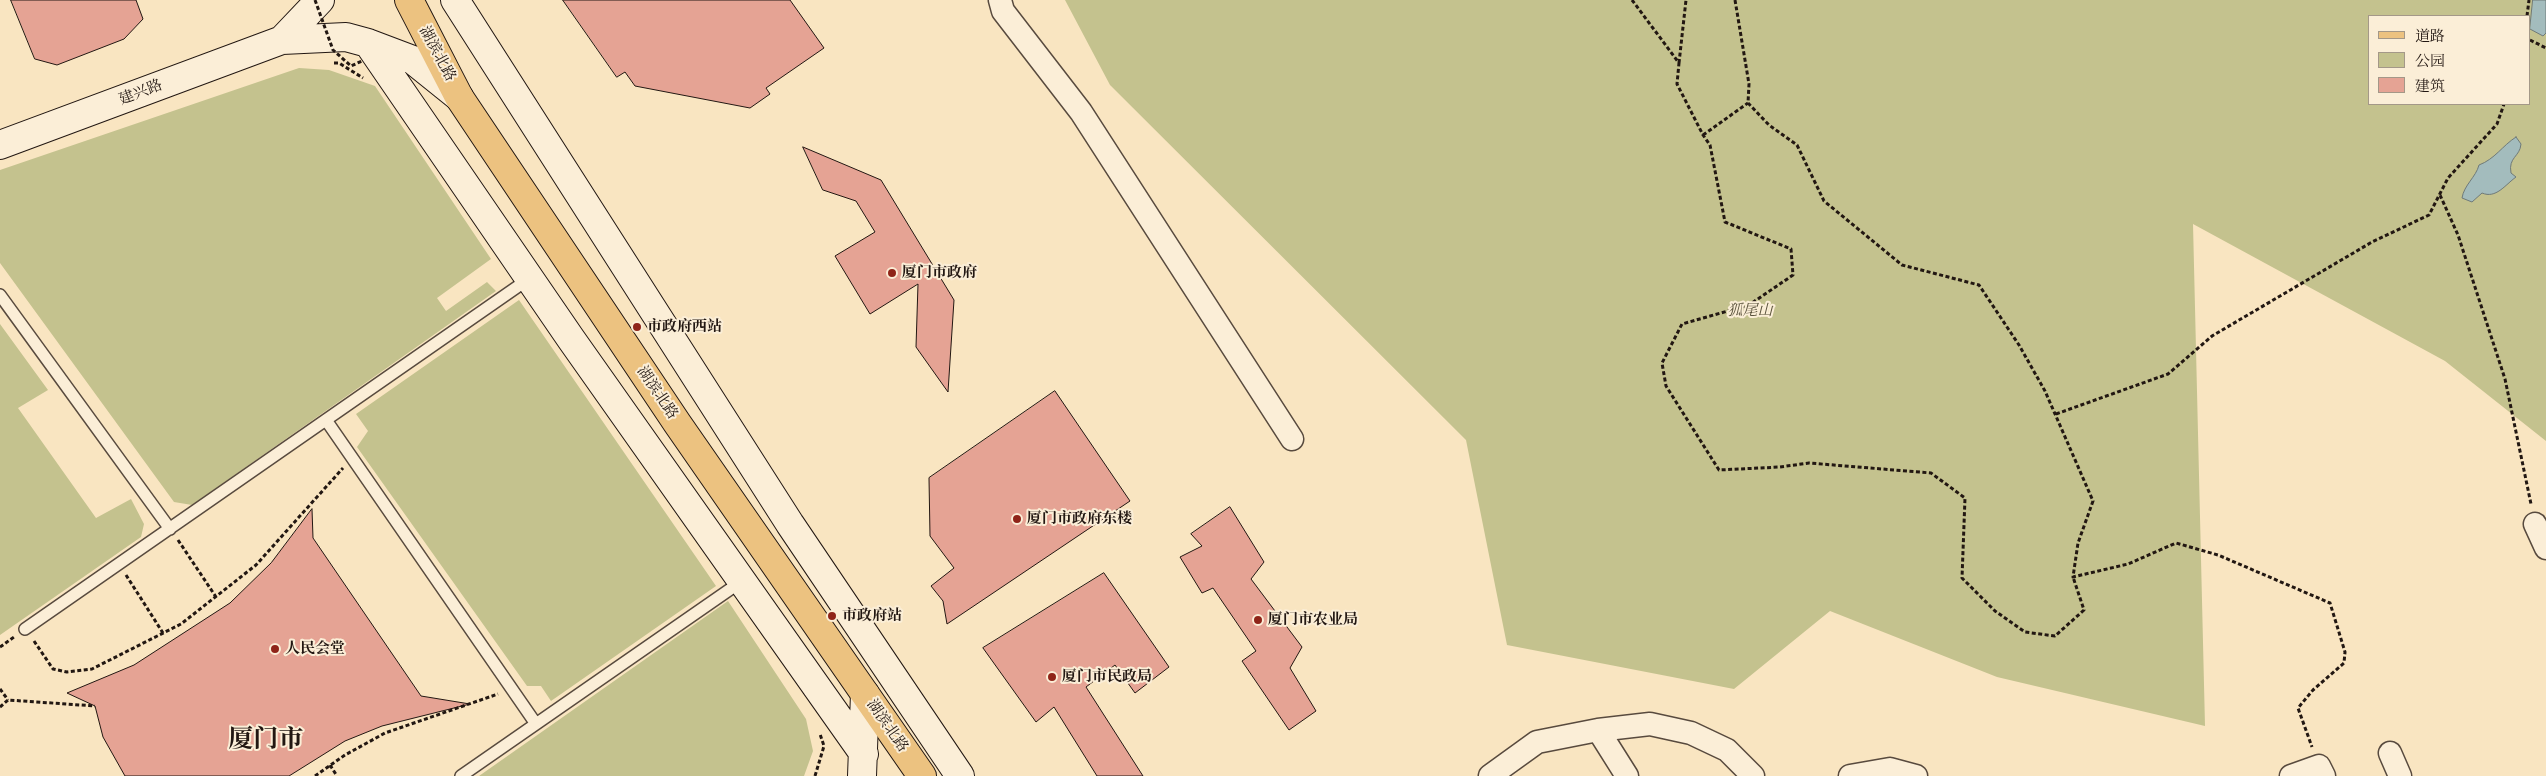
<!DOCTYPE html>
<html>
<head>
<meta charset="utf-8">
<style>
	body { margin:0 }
	#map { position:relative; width:2546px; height:776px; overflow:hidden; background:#f9e5c1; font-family:"Gentium Book Plus","Noto Serif SC",serif }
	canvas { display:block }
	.legend { position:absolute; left:2368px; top:15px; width:162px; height:90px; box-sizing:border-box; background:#fbeed7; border:1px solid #a49888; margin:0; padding:6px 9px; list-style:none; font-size:15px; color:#221712 }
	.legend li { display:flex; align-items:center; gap:10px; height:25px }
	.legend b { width:25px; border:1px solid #a49888 }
</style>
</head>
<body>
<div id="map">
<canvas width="2546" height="776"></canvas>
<ul class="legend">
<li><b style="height:6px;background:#ecc280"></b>道路</li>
<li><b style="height:14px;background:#c4c28e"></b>公园</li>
<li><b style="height:14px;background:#e5a394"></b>建筑</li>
</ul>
</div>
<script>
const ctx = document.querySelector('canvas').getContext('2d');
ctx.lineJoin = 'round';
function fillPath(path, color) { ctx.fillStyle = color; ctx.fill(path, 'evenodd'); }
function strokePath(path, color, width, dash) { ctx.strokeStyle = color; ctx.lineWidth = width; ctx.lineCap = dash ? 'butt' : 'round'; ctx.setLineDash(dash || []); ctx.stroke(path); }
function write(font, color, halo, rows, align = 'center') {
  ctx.font = font + ' "Gentium Book Plus","Noto Serif SC",serif'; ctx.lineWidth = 4; ctx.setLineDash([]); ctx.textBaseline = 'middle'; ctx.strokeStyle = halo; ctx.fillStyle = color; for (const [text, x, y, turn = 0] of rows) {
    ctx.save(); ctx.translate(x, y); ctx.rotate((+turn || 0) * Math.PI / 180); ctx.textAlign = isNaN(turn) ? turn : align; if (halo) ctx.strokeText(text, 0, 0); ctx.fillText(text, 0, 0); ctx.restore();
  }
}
fillPath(new Path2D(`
	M1065,0H2546V441L2445,361L2193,224L2205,726L1997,677L1830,611L1734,689L1507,645L1466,440L1110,85ZM2370,16H2530V104H2370Z
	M299,68L329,70L375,86L491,259L437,298L446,311L487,282L496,291L192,505L174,502L0,263V170Z
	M519,300L716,586L551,701L541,686H527L357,447L368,431L356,414Z
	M0,324L48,390L18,408L96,518L131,499L144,524L141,537L0,635Z
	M728,601L806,719L813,751L804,776H479Z`), '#c4c28e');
const water = new Path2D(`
	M2533,0H2546V33L2543,36L2530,29Z
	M2516,137L2521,144C2520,157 2508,157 2511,173L2516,177C2505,185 2496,199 2482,193L2472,202L2462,198C2464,185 2476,177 2479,165C2495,159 2502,146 2516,137Z`);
fillPath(water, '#a3bcbd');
strokePath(water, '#6f7a79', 1);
const building = new Path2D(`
	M11,0H136L143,19L124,39L57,65L35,59Z
	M563,0H790L824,48L766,88L770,94L750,108L635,86L625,72L617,77Z
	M803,147L881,180L954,300L948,392L916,347L918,284L870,314L835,256L875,232L856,201L823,190Z
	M1055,391L1130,501L947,624L943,601L931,586L954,568L930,536L929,478Z
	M1230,507L1264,562L1251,579L1302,647L1290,668L1316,711L1289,730L1242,661L1256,651L1213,588L1202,593L1180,557L1202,546L1191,534Z
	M312,509L313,538L421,696L470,704L382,726L345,741L289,776H125L103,737L95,706L67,693L134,665L230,603L271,563Z
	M1104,573L1169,667L1135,693L1115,665L1086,687L1143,776H1097L1054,707L1036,722L983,648Z`);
fillPath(building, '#e5a394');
strokePath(building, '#221712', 1);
const lane = new Path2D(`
	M0,295L170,529
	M326,420L536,724
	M25,629L530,278
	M461,776L742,581`);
const street = new Path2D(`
	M1000,0L1003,11L1081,112L1292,439
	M2535,524L2546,548
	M1598,730L1627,776
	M2390,753L2400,776
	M1490,776L1537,742L1598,730L1650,724L1691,733L1727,750L1753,776
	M1850,776L1890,769L1916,776
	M2291,776L2319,766L2324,776`);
const secondary = new Path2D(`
	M455,0L790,524L960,776
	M282,40L320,0
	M368,43L571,339L864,754
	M0,145L282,40L346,37L368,43L413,60L459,97
	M862,776L865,694`);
const primary = new Path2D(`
	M409,0L459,97L677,423L922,776`);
strokePath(lane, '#584a3e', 14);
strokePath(street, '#584a3e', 25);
strokePath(secondary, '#221712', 30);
strokePath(primary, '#221712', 30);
strokePath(new Path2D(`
	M1632,0L1679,63L1677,84L1703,135L1710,145L1725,222L1791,249L1793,275L1749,305L1682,324L1662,363L1666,386L1719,470L1780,467L1809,463L1931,473L1965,498L1962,578L1995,611L2025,632L2055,636L2084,610L2073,577
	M1735,0L1749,84L1748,103L1769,125L1797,145L1824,201L1902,265L1979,285L2019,345L2045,391L2093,501L2078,543L2073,577L2128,564L2176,543L2218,555L2330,603L2345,652L2344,663L2313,690L2298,708L2312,747
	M2527,16L2529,0
	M2530,40L2546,48
	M334,63H339L363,78
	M1679,63L1686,0
	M1703,135L1748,103
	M2440,195L2458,235L2505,379L2531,504
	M2056,414L2168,374L2212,336L2372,242L2429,215L2448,178L2497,124L2504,104
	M178,540L216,597
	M126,575L163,633
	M34,641L53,669L67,672L92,669L181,624L256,565L343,468
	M0,647L14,637
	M0,689L8,700
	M0,707L8,700L95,706
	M330,765L337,776
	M315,776L345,755L385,733L498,694
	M815,776L824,746L820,734`), '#221712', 3, [4, 2.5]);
strokePath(lane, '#fbeed7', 11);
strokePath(street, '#fbeed7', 22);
strokePath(secondary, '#fbeed7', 28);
strokePath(primary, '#ecc280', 28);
strokePath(new Path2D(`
	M315,0L333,50L351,66L362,61`), '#221712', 3, [4, 2.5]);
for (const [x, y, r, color] of [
	[892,273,5,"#8f2418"],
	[637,327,5,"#8f2418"],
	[1017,519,5,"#8f2418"],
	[832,616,5,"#8f2418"],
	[1258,620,5,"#8f2418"],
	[275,649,5,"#8f2418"],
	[1052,677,5,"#8f2418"]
]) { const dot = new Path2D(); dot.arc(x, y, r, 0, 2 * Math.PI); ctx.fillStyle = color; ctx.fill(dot); strokePath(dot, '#fbeed7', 2); }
write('15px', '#221712', '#fbeed7', [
	["湖滨北路",437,54,62],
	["建兴路",141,93,-21],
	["湖滨北路",657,393,56],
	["湖滨北路",887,726,55]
]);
write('bold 15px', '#221712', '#fbeed7', [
	["厦门市政府",902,273],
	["市政府西站",647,327],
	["厦门市政府东楼",1027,519],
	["市政府站",842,616],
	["厦门市农业局",1268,620],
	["人民会堂",285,649],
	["厦门市民政局",1062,677]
], 'left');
write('italic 15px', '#5b533d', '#fbeed7', [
	["狐尾山",1750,311]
]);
write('bold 25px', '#221712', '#fbeed7', [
	["厦门市",266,741]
]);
</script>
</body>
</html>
